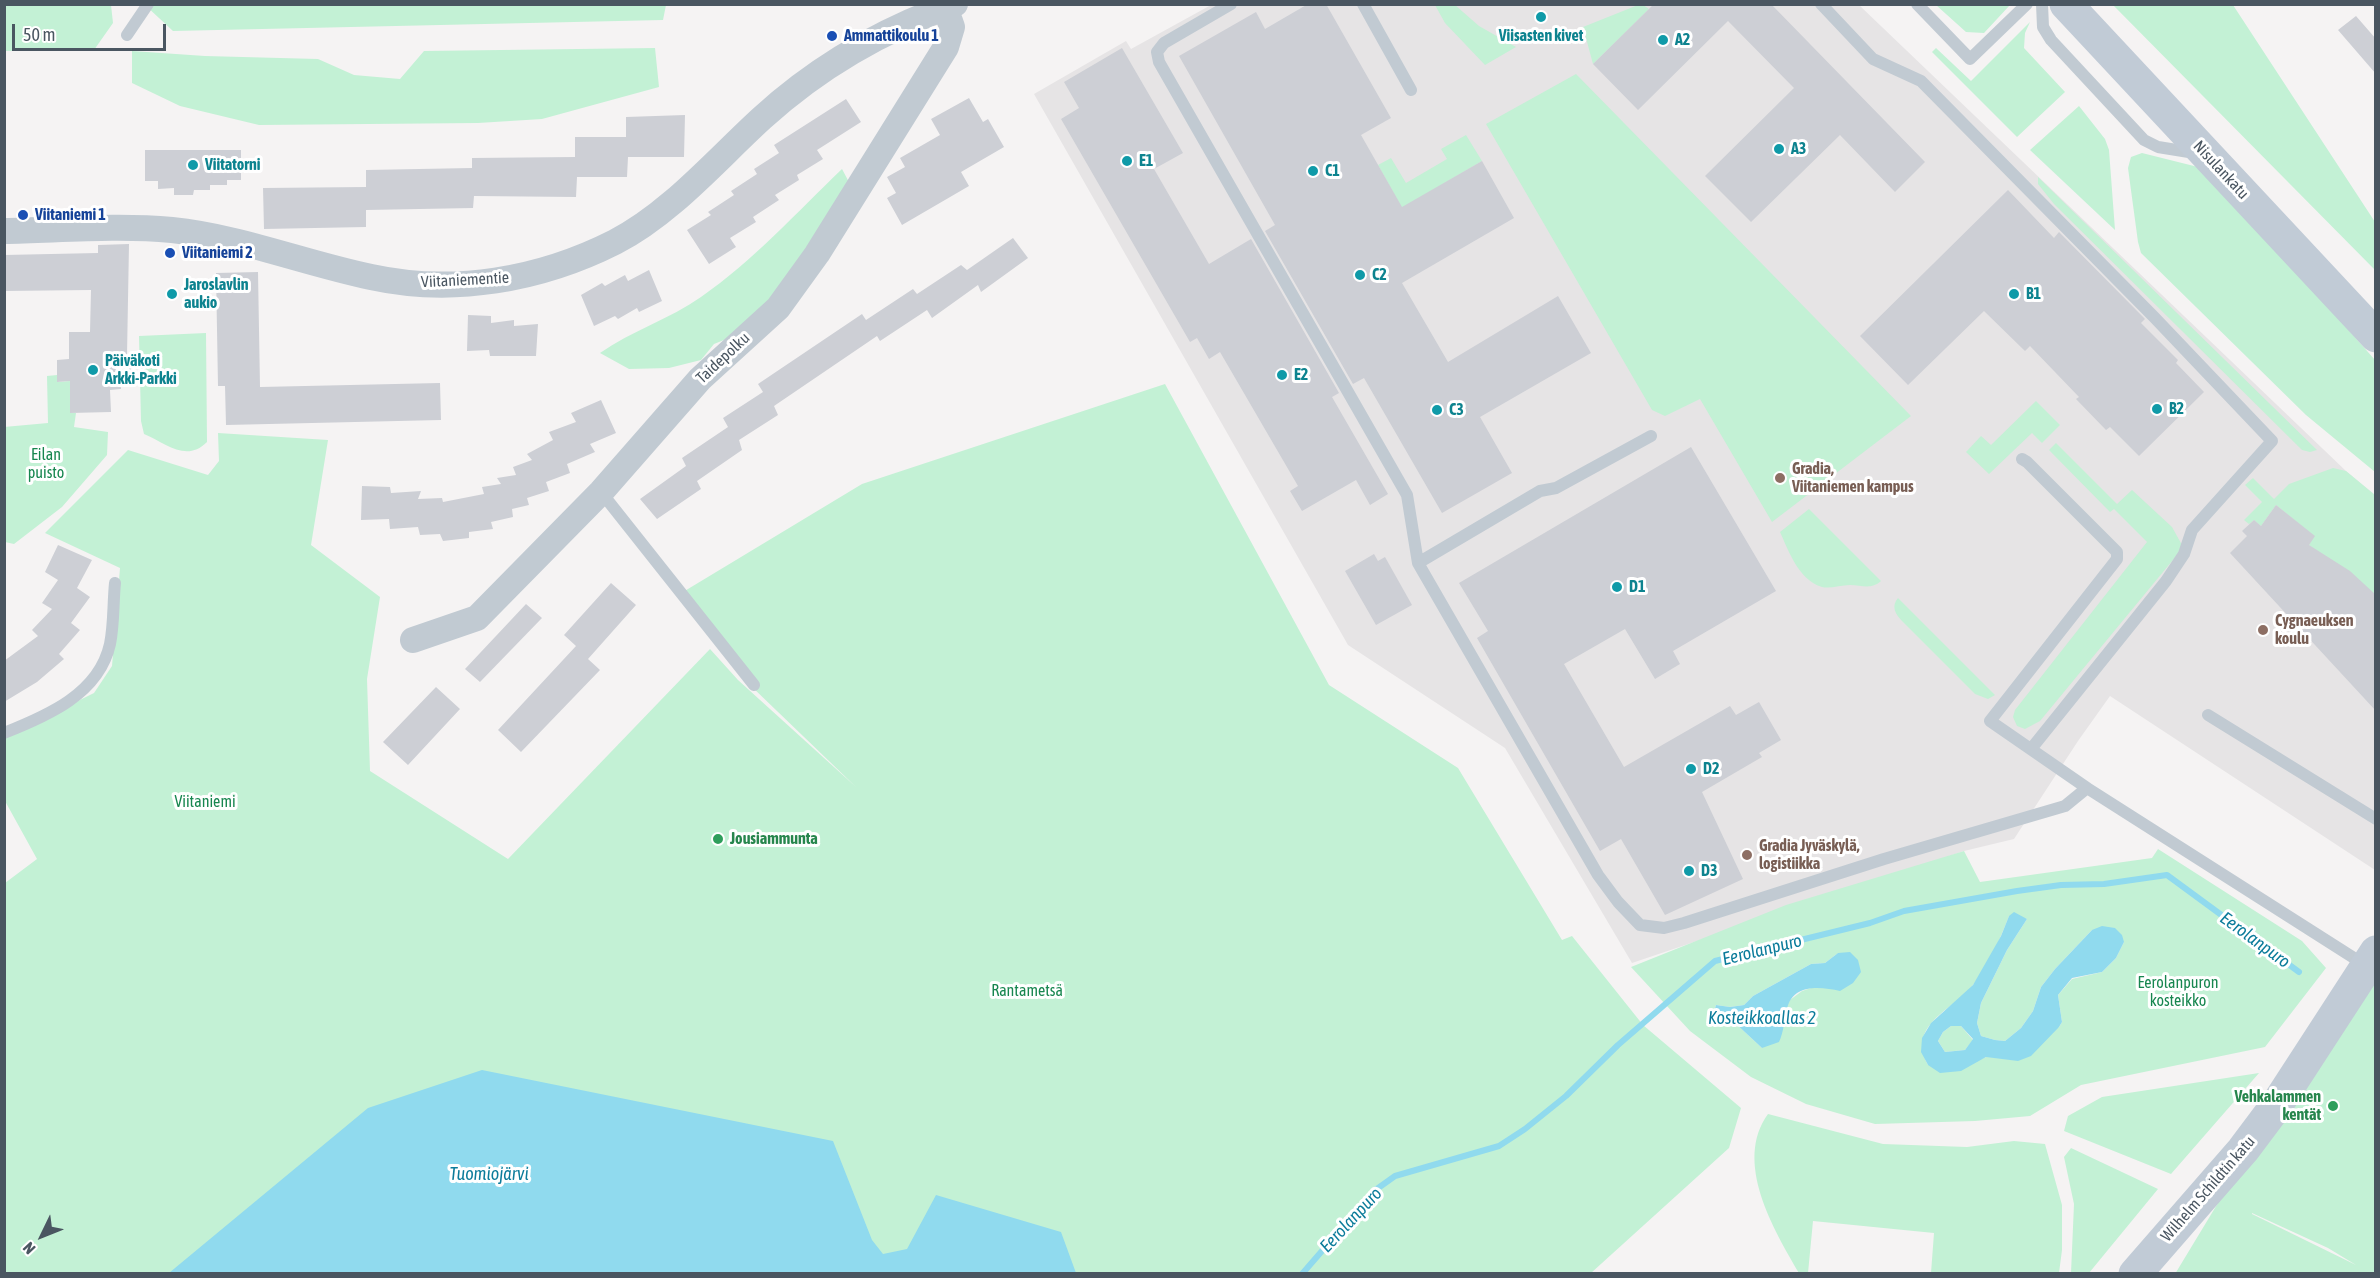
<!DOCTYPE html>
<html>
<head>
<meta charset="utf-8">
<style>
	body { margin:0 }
	#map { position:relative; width:2380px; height:1278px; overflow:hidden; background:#f5f3f3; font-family:"Asap Condensed",sans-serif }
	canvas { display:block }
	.frame { position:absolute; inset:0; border:6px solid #4a5661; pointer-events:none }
	.north { position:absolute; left:12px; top:1206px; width:60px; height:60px; -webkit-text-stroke:4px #fff; paint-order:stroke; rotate:227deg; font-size:16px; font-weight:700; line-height:24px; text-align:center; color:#4a5661 }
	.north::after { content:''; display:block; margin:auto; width:21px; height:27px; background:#4a5661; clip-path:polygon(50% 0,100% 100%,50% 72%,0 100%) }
	.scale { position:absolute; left:12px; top:24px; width:154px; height:27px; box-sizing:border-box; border:3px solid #4a5661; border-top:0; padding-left:8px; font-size:18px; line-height:21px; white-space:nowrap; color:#4a5661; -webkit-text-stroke:4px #fff; paint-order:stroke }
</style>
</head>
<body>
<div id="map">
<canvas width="2380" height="1278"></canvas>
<div class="frame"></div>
<div class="north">N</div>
<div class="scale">50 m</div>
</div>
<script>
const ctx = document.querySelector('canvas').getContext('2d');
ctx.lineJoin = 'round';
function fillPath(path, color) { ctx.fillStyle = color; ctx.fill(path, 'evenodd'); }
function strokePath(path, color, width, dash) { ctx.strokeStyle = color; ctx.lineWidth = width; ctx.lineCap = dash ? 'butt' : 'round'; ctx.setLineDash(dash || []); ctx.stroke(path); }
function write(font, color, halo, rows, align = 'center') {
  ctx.font = font + ' "Asap Condensed",sans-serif'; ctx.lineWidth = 6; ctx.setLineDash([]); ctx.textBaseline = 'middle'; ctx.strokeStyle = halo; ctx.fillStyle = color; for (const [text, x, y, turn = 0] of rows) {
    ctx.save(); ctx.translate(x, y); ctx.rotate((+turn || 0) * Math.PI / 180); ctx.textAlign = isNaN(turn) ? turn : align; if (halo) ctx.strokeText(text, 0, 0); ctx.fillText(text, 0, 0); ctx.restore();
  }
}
fillPath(new Path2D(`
	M1211,5H1859L2346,471L2375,495V870L2110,696L2078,741L2014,839L1964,851L1632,963L1505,748L1348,645L1034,94L1126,41L1131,49Z`), '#e6e4e5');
fillPath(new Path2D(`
	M4,5H111L113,23L94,50L5,51Z
	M145,5H666L663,20L173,31Z
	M1435,5H1455L1479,26L1516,47L1485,65L1445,23Z
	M1638,5H1643L1649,9L1593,64L1583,27Z
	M1936,5H2010L1984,33L1966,32Z
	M2113,5H2233L2375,222V270Z
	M2030,22L2025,33L2024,48L2065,92L2017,137L1932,52L1936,48L1971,81Z
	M655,48L659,87L542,119L478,123L259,125L180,106L132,83V51L205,56L318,59L354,75L400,79L424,51Z
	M1576,74L1911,416L1772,522L1700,399L1665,416L1652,410L1486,124Z
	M2079,106L2105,139L2109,150L2115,230L2030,150Z
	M1466,135L1482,161L1402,208L1378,165L1391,158L1406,183L1447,159L1441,149Z
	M2142,153L2198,167L2280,252L2375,360V472L2306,415L2141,253L2138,242L2128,168L2131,157Z
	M842,169L850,184L789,280L734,336L714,344L701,360L669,368L629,369L600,353C631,331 670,319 701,297C753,261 796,213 842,169Z
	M2038,177L2317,450L2310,452L2302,450L2054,204L2038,184Z
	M206,333L207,442C186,463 166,443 144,434L141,421L139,336Z
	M57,375V382L70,381V413H76L74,427L108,432L107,455L62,507L14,544L5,542L4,427L48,423L47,376Z
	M1165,384L1329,685L1458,768L1562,940L1572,936L1643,1025L1741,1108L1729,1148L1591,1273L5,1274V883L37,859L5,801V737L94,693L112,666L120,568L45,533L128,450L208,475L219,461L218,433L328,440L311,545L380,597L367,679L370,771L508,859L710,649L738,680L856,787L751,686L683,592L862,484Z
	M2036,401L2060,425L2042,443L2032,433L1989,474L1966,452L1981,436L1991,445Z
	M2056,443L2117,504L2132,490L2172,527L2182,545L2177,555L2040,721L2025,729L2017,726L2013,717L2015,710L2147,542L2114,509L2110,512L2049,450Z
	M2333,468L2346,471L2375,495V595L2309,545L2314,536L2276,505L2261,526L2254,520L2249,524L2244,520L2262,502L2245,485L2253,478L2274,499L2289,484Z
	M1809,509L1881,581C1871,590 1862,585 1850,585C1841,585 1830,589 1822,587C1799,580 1789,552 1780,532Z
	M1898,598L1995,695L1988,699L1975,694L1902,621C1895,614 1891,606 1898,598Z
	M2158,849L2302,941L2326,968L2265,1047L2081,1085L2030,1116L1975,1121L1875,1124L1806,1104L1751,1077L1690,1031L1631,967L1786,905L1964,851L1980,882L2152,858ZM2009,916L2027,919L2007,950L1981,1003L1977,1023L1981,1036L1995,1040L2005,1041L2021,1028L2033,1011L2041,987L2055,969L2092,930L2124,942L2116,958L2102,972L2072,979L2058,995L2062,1022L2059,1027L1979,1060L1928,1065C1907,1024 1951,1012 1973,985C1989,966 2000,939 2009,916ZM1838,953L1817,986L1802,991L1790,1000L1762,1048L1734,1022L1714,1012L1716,1005L1730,1007L1744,1005L1753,996L1811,964L1825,963Z
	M2375,975V1273L2175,1274L2221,1198ZM2252,1213L2328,1248L2356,1265L2252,1214Z
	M1951,1026H1961L1973,1040L1965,1050L1945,1052L1938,1041L1943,1032Z
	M2259,1073L2171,1174L2064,1131L2068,1116L2102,1097Z
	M1768,1114L1883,1144L1967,1147L2014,1141L2045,1144L2062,1205V1250L2059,1273H1931L1934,1233L1813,1221L1808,1273H1799C1774,1230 1733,1162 1768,1114Z
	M2071,1148L2158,1189L2089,1273H2071L2074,1204L2064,1157Z`), '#c3f1d5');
fillPath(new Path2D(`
	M2014,912L2027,919L2007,950L1981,1003L1977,1023L1981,1036L1995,1040L2005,1041L2021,1028L2033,1011L2041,987L2055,969L2092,930L2102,926L2115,928L2122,935L2124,942L2116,958L2102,972L2072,978L2058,995L2062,1022L2059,1027L2031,1056L2018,1061L1986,1057L1961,1071L1940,1073L1928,1065L1921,1052L1922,1038L1931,1023L1973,985L2001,936L2009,916ZM1951,1026H1961L1973,1039L1965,1050L1945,1052L1938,1041L1943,1032Z
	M1850,952L1858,960L1861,972L1853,983L1840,991C1821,987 1793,983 1787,1009C1784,1020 1784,1031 1779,1042L1762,1048L1734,1022L1714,1012L1716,1005L1730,1007L1744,1005L1753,996L1811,964L1825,963L1838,953Z
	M482,1070L833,1141L872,1240L883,1254L907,1249L936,1195L1061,1232L1076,1273H169L368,1108Z`), '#90daee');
strokePath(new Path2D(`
	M1302,1274L1374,1191L1395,1176L1499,1146L1525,1129L1566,1096L1618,1045L1715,961L1870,923L1904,911L2017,891L2061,885L2104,884L2167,875L2299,972`), '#90daee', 6);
fillPath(new Path2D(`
	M1308,4H1326L1391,118L1361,135L1402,207L1482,161L1514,218L1402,283L1448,362L1558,296L1591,353L1480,417L1512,473L1442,513L1364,378L1353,384L1265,231L1275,225L1179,56L1256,12L1265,29Z
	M1654,4H1771L1925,162L1895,192L1840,135L1751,222L1705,176L1794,88L1728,21L1638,110L1593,64Z
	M2356,16L2376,39V74L2338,30Z
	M1122,48L1183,153L1154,169L1209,264L1251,239L1339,393L1332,397L1388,494L1370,505L1356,480L1302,511L1290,491L1298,486L1220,352L1209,359L1197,338L1190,342L1061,119L1079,108L1064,82Z
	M969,98L983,122L988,119L1004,147L961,172L969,186L902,225L887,198L896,193L887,177L905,167L900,158L940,135L931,119Z
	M846,99L861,122L817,150L823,159L797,175L799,180L775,195L779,200L753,217L756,222L730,238L736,247L709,264L687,230L711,215L708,212L734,195L731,191L757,174L754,169L779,153L774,145Z
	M685,115L684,157H628L627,177H577L576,197L474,196L473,208L366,210V227L264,229L263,188L366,187V170L472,168V158L575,157V137H626V117Z
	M145,150H241V180H227V185H210V190H194L193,195H174V188L158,189V181H145Z
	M2008,190L2054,238L2059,232L2145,319L2141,323L2178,360L2176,363L2204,392L2139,456L2110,427L2106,430L2076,399L2079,397L2030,346L2025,351L1984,311L1908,385L1860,336Z
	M1013,238L1028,258L981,292L978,285L932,318L927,310L880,341L877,336L774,406L778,415L739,440L742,450L697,481L701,489L657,519L640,499L686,466L682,458L728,427L723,418L763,392L758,384L862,314L866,320L913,289L917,294L961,265L967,270Z
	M129,244L127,355L130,358L132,368L120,379L121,389L110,390L111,412L70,413V381L57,382V360L69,359V332H90L91,290L4,291V255L98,253V245Z
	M649,270L662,301L639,312L637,308L618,319L615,316L594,326L581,295L602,283L605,286L625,275L628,281Z
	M258,272L260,387L440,383L441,420L226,425L225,386H218L216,273Z
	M468,315L491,316V323L514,320V326L538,324L536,356H490L489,350L467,351Z
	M601,400L616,433L590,444L595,452L567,464L570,473L546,482L549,491L527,498L529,505L512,509L513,517L491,522L493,529L469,532V538L443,541L440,534L420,535L418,527L390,529L389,519L361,520L362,486L390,487L391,493L421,491L418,499L442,498L443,502L484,494L482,487L501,484L497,478L516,475L513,467L532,460L527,454L553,440L549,432L576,422L571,413Z
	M1691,447L1776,591L1673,651L1680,664L1655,679L1625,629L1564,664L1624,767L1730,706L1736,715L1759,702L1781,740L1759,753L1762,757L1702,792L1743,879L1665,915L1621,839L1600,851L1477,638L1488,631L1459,583Z
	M2276,505L2315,536L2309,545L2350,571L2376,595V711L2230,553L2247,536L2242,531L2254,520L2261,526Z
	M58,545L92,560L77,588L90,597L71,623L80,630L59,654L64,659L37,682L4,702V661L38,636L32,630L52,609L42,603L58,580L45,572Z
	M1374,554L1378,561L1385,557L1412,605L1376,625L1345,571Z
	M611,583L636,605L588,659L600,670L521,752L498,730L576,646L564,635Z
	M526,604L542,618L480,682L465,669Z
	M436,687L460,709L408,765L383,742Z`), '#cdcfd5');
strokePath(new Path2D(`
	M1231,4L1164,43L1157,52L1159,62L1407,495L1418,563L1598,875L1618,902L1640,925L1664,928L1684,923L1884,859L2065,806L2087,788L1990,721L2117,559V552L2027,462L2022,459
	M1363,4L1411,90
	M1821,4L1873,59L1921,81L2154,317L2272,441L2192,530L2184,554L2166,581L2031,749
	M1917,4L1970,59L2027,4
	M2042,4L2043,27L2051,40L2144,140L2158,147L2195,153
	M127,35L148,4
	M601,492L754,685
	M1418,563L1540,491L1556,488L1651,436
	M2208,715L2376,819
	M4,733C47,716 99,694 110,644C114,625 113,603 115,583
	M2087,788L2365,965`), '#c1cad2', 12);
strokePath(new Path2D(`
	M4,231C60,230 117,225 172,230C240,237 304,263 371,277C453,295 540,280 615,242C670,214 717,159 762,118C818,67 884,29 955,4
	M413,640L477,618L601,492L700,379L778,308L817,254L946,47L952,27L944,4`), '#c1cad2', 26);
strokePath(new Path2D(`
	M2066,4L2376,336
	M2135,1274L2243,1150L2276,1106L2376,952`), '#c1cbd6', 33);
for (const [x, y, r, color] of [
	[1541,17,6,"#0f9aa8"],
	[832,36,6,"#1a4fb4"],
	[1663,40,6,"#0f9aa8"],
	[1779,149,6,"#0f9aa8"],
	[1127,161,6,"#0f9aa8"],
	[193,165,6,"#0f9aa8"],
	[1313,171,6,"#0f9aa8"],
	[23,215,6,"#1a4fb4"],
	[170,253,6,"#1a4fb4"],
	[1360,275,6,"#0f9aa8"],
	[172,294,6,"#0f9aa8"],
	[2014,294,6,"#0f9aa8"],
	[93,370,6,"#0f9aa8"],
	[1282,375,6,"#0f9aa8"],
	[2157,409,6,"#0f9aa8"],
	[1437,410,6,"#0f9aa8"],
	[1780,478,6,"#8d6e63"],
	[1617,587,6,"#0f9aa8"],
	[2263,630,6,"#8d6e63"],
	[1691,769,6,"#0f9aa8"],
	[718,839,6,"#2e9e5b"],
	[1747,855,6,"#8d6e63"],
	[1689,871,6,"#0f9aa8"],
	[2333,1106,6,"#2e9e5b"]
]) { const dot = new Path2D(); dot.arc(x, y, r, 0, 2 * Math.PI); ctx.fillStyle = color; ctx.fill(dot); strokePath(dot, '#fff', 2); }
write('bold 16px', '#164399', '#fff', [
	["Ammattikoulu 1",844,36],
	["Viitaniemi 1",35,215],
	["Viitaniemi 2",182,253]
], 'left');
write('bold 16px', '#0d838f', '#fff', [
	["Viisasten kivet",1541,36,"center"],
	["A2",1675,40],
	["A3",1791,149],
	["E1",1139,161],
	["Viitatorni",205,165],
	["C1",1325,171],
	["C2",1372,275],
	["Jaroslavlin",184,285],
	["aukio",184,303],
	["B1",2026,294],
	["Päiväkoti",105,361],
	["Arkki-Parkki",105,379],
	["E2",1294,375],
	["B2",2169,409],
	["C3",1449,410],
	["D1",1629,587],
	["D2",1703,769],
	["D3",1701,871]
], 'left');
write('16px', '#4a5661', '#fff', [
	["Nisulankatu",2221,170,47],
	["Viitaniementie",465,280,-3],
	["Taidepolku",723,358,-43],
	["Wilhelm Schildtin katu",2208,1189,-49]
]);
write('16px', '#17864f', '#fff', [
	["Eilan",46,455],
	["puisto",46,473],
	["Viitaniemi",205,802],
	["Eerolanpuron",2178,983],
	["kosteikko",2178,1001],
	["Rantametsä",1027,991]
]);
write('bold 16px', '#785e54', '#fff', [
	["Gradia,",1792,469],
	["Viitaniemen kampus",1792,487],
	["Cygnaeuksen",2275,621],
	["koulu",2275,639],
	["Gradia Jyväskylä,",1759,846],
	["logistiikka",1759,864]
], 'left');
write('bold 16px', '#27864d', '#fff', [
	["Jousiammunta",730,839],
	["Vehkalammen",2321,1097,"right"],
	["kentät",2321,1115,"right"]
], 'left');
write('italic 18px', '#0c7c9b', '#fff', [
	["Eerolanpuro",2255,940,36],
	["Eerolanpuro",1762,950,-14],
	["Kosteikkoallas 2",1762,1018],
	["Tuomiojärvi",489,1174],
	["Eerolanpuro",1351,1220,-47]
]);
</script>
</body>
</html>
